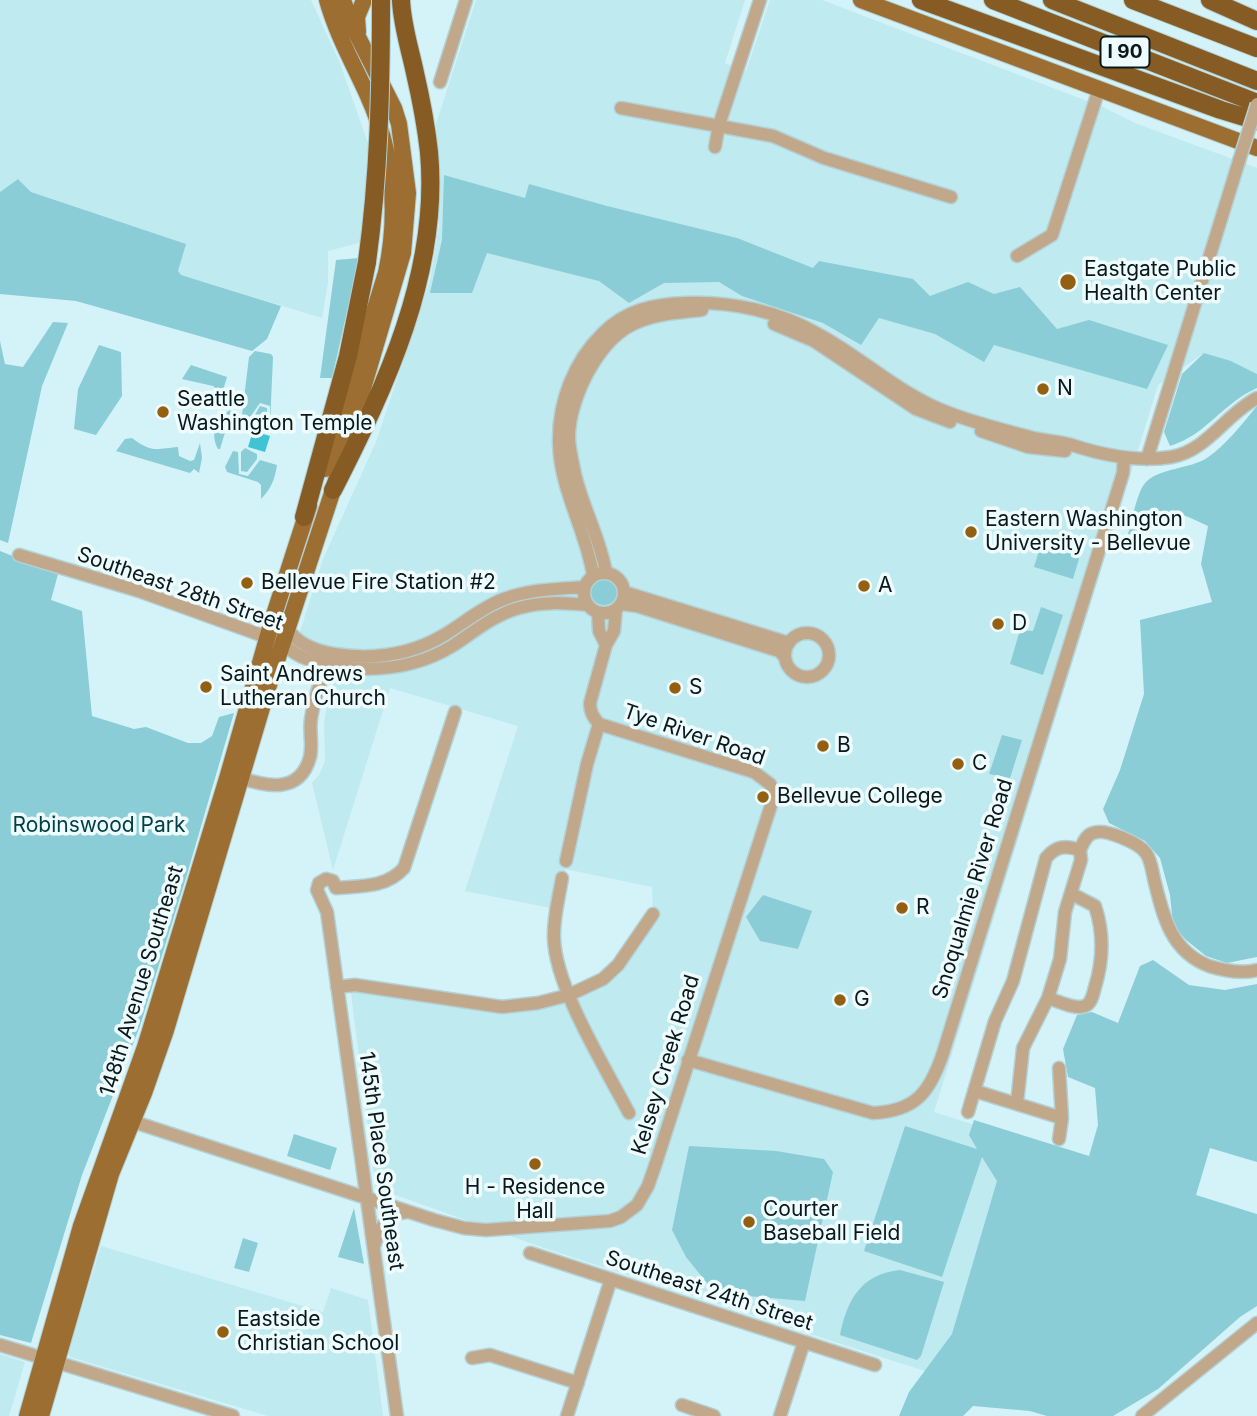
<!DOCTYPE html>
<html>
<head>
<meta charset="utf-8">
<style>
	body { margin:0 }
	canvas { display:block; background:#d3f3f8 }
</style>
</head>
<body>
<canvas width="1257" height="1416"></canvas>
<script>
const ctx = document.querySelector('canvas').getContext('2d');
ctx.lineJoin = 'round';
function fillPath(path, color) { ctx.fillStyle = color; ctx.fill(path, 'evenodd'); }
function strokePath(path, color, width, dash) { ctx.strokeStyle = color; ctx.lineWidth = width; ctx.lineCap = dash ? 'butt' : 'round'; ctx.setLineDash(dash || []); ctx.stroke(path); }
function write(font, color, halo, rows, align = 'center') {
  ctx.font = font + ' Inter,sans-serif'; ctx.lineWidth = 7; ctx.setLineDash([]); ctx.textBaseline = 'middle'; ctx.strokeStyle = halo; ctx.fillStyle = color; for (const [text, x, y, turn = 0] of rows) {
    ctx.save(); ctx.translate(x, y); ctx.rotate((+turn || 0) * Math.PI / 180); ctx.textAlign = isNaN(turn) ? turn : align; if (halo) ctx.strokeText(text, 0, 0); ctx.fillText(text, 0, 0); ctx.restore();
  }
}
fillPath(new Path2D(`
	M0,0H311L340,63L371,152L362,242L328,251V282L322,318L181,275L178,272L185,244L31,192L18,179L0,192Z
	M476,0H745L725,63L746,71L770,0H822L1103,107L1135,123L1257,168V374L1231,361L1204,353L1158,385L934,1112L1187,1192L1114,1416H1064L544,1248L376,1188L350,986L518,1007L603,979L653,914L652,887L565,869L556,909L465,891L518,726L390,688L333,870L312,783L319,775L325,761L324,724L327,704L334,682L341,678L355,677L292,657L323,559L376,442L430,281L439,227V169L436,124Z
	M101,1246L323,1312L331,1288L368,1300L383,1416H268L70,1357L68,1352Z
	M0,1354L25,1362L9,1416H0Z`), '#bfeaf0');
fillPath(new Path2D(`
	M444,175L525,198L529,184L607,206L737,238L813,268L819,261L913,279L930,296L968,282L994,294L1020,287L1057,329L1089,320L1168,345L1147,389L994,345L984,362L935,334L879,318L861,345L823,323L742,296L719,282L664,283L629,303L599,281L487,253L472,293H430L442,240Z
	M18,179L31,192L186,244L178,271L181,275L281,306L267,339L252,351L76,301L0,294V192Z
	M359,258L332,378H320L336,260Z
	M53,322L68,323L42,386L8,543L0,540V341L5,364L23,367Z
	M99,345L121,352L122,396L96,435L74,429L78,389Z
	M255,351L271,354L273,357L270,425V406L260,403L248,420L243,418L242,415L249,357Z
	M1204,353L1231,361L1257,374V388C1221,404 1208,434 1170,446L1164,432L1182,374Z
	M191,365L227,377L222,394L213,386L182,379Z
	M260,406L267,408L268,425L262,431L252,427V420Z
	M1257,406V957L1227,963L1206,956L1186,940L1173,925L1170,895L1160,858L1145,841L1109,823L1103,809L1120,770L1144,694L1140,620L1212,602L1201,564L1208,526C1176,511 1173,508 1142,525L1138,536L1128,534C1132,521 1137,491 1146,482C1159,468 1190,469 1207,458C1226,445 1242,424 1257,406Z
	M230,410L231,413L220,449H218C210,434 215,419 230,410Z
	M132,438C152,453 155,449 178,447L179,456L190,461L194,460L200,443L202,458L199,473L194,469L190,473L116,451L125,439Z
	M245,448L257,454V459L247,472L241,471V452Z
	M233,451L238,452L239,474L248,476L260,460L277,465C275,479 271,489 261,499V485L258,482L227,472L225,467Z
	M1042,541L1081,552L1073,579L1034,567Z
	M0,551L58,574L51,600L82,611L92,716L134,729L146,727L188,743H201L212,736L219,717L234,713L186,878L140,1026L82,1175L31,1343L0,1335Z
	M591 592a13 13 0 1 1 26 0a13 13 0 1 1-26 0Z
	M1041,607L1063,615L1043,675L1010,664L1020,630L1033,631Z
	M1002,735L1022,740L1010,778L989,774Z
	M763,895L812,911L798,949L760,941L746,917Z
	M1153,960L1189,985L1225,990L1257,984V1162L1210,1148L1196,1195L1257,1214V1306L1240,1317L1158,1389L1113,1416H1047L1030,1411L973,1406L963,1416H899L909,1392L952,1334L997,1181L982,1157L942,1277L864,1251L905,1126L977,1149L969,1135L974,1120L1089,1156L1098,1125L1095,1088L1068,1077L1063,1049L1077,1015L1092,1012L1118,1023L1140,966Z
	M294,1134L337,1148L330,1170L287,1156Z
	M689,1146L776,1151L824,1159L833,1172L805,1301L725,1294L711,1288L686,1257L672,1230Z
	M354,1208L364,1264L338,1257Z
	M243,1238L258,1243L249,1272L234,1268Z
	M900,1270L944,1282L921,1356L917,1360L840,1335C847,1300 861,1274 900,1270Z`), '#8acdd6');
fillPath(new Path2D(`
	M253,431L270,436L265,452L248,447Z`), '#41c3d3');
const minor = new Path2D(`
	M440,82L466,0
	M621,108L773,136L824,158L951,197
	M715,147L719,125L760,0
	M1017,256L1052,235L1099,89
	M774,324L814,341L916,409L950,422
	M981,431L1028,447L1065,451
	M1147,459L1239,161
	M19,555L139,591L283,643C297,659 320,664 341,667C381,672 419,667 454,645C475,631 494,615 519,608C542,601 564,603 588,605
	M606,572C600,538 583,508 575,474C573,463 569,449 569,437C569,398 600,336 638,322C658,314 681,312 702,310
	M584 593a20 20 0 1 1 40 0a20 20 0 1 1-40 0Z
	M593,575C586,530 560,490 559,443C558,402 574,361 603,333C626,310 654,304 685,303C731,301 778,311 818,334C863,358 900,395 949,413C975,423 1003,430 1030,437C1044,441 1059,441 1072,445C1102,455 1139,462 1171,457C1207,451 1226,414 1257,398
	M624,592L789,643
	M621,604L637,606L779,651L785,657
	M598,612L599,631L606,645
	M288,629C298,645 317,651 334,654C373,660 409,656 444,635C464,623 482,607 504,599C530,589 557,589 584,587
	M785 655a22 22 0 1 1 44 0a22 22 0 1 1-44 0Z
	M233,776C261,784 299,798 310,757C313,745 309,732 311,719C314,698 322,677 328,657
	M1080,850C1083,843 1086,835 1093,833C1105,828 1139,843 1146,853C1151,860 1152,870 1154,879C1163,915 1170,951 1209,966C1225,971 1241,974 1257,970
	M566,861L587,764L599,724
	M562,878C559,898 553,918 554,938C555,987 605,1067 629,1113
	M336,888L333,881L326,879L319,883L317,890L327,912L397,1416
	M336,888C361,886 386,888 404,868L455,712
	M337,987L355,985L502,1007L538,1003L569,995L603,979L618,965L653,914
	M1048,998C1058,1001 1075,1010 1085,1006C1092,1003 1093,994 1095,987C1103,961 1104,933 1095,906L1072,894
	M688,1060L873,1113C916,1111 930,1092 943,1053L1123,473L1124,457
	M975,1091L1062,1118
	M968,1112L995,1021L1013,981L1046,858C1056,846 1065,845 1080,850L1081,860L1065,912L1060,959L1048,998L1023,1048L1017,1103
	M125,1119L434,1220L464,1228L486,1230L610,1221L621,1217L637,1205L648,1186L656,1163L774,796L770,784L754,772L599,724C593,717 590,712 590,703L606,645L614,631L616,609
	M1059,1139L1062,1118L1059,1068
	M374,1246C380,1228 386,1213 407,1212
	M530,1253L875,1365
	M0,1345L233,1416
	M472,1358L490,1355L578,1383
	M682,1405L714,1416
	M567,1416L611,1279
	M780,1416L804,1342
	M1142,1416L1257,1323`);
const major = new Path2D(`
	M861,0L1257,148
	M358,32L357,17L364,0
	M325,469L386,273C399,212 393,151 367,94C353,63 336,33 327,0
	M27,1416L81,1226L145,1047L228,775L272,621L309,506
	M41,1416L111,1174L144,1093L166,1030L267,691L333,490L403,253L408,193L399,124L394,108L351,23L343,0`);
const highway = new Path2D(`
	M921,0L1221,110L1257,121
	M993,0L1257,103
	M1052,0L1257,81
	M1133,0L1257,48
	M1210,0L1257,21
	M333,490C386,386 440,271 429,152C426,125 421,99 415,73C410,49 402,25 401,0
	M304,517L348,356L367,262`);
strokePath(minor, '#b3d0d4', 15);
strokePath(major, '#b3d0d4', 18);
strokePath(highway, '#b3d0d4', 20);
strokePath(minor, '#c2a88b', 12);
strokePath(major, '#9c6e32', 16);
strokePath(highway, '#865c24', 18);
const minorBridge = new Path2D(`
	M1239,161L1257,104`);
const highwayBridge = new Path2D(`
	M367,262C379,175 381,88 381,0`);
strokePath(minorBridge, '#b3d0d4', 15, []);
strokePath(highwayBridge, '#b3d0d4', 20, []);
strokePath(minorBridge, '#c2a88b', 12);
strokePath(highwayBridge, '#865c24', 18);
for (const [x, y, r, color] of [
	[1068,282,9,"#936012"],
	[1043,389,7,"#936012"],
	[163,412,7,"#936012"],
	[971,532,7,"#936012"],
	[247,583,7,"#936012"],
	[864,586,7,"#936012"],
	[998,624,7,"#936012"],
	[206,687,7,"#936012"],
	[675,688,7,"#936012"],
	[823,746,7,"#936012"],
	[958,764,7,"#936012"],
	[763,797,7,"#936012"],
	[902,908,7,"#936012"],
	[840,1000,7,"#936012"],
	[535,1164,7,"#936012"],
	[749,1222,7,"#936012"],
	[223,1332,7,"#936012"]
]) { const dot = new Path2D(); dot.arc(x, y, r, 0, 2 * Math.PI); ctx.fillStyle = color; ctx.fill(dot); strokePath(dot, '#effcfe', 2.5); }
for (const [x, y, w] of [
	[1125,52,49]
]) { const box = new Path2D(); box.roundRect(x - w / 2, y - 15.5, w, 31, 5); ctx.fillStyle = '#effcfe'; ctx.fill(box); strokePath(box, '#0b1719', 2); }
write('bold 19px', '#0b1719', null, [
	["I 90",1125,52]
]);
write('21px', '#0b1719', '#effcfe', [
	["Eastgate Public",1084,270],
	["Health Center",1084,294],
	["N",1057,389],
	["Seattle",177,400],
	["Washington Temple",177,424],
	["Eastern Washington",985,520],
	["University - Bellevue",985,544],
	["Bellevue Fire Station #2",261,583],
	["A",878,586],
	["D",1012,624],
	["Saint Andrews",220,675],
	["Lutheran Church",220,699],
	["S",689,688],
	["B",837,746],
	["C",972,764],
	["Bellevue College",777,797],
	["R",916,908],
	["G",854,1000],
	["H - Residence",535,1188,"center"],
	["Hall",535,1212,"center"],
	["Courter",763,1210],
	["Baseball Field",763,1234],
	["Eastside",237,1320],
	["Christian School",237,1344]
], 'left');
write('21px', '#0b1719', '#effcfe', [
	["Southeast 28th Street",180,589,19],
	["Tye River Road",694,735,19],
	["Snoqualmie River Road",973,889,-73],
	["148th Avenue Southeast",142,981,-73],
	["Kelsey Creek Road",666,1065,-73],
	["145th Place Southeast",381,1161,82],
	["Southeast 24th Street",709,1291,18]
]);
write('21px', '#013e45', '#effcfe', [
	["Robinswood Park",99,826]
]);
</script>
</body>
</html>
